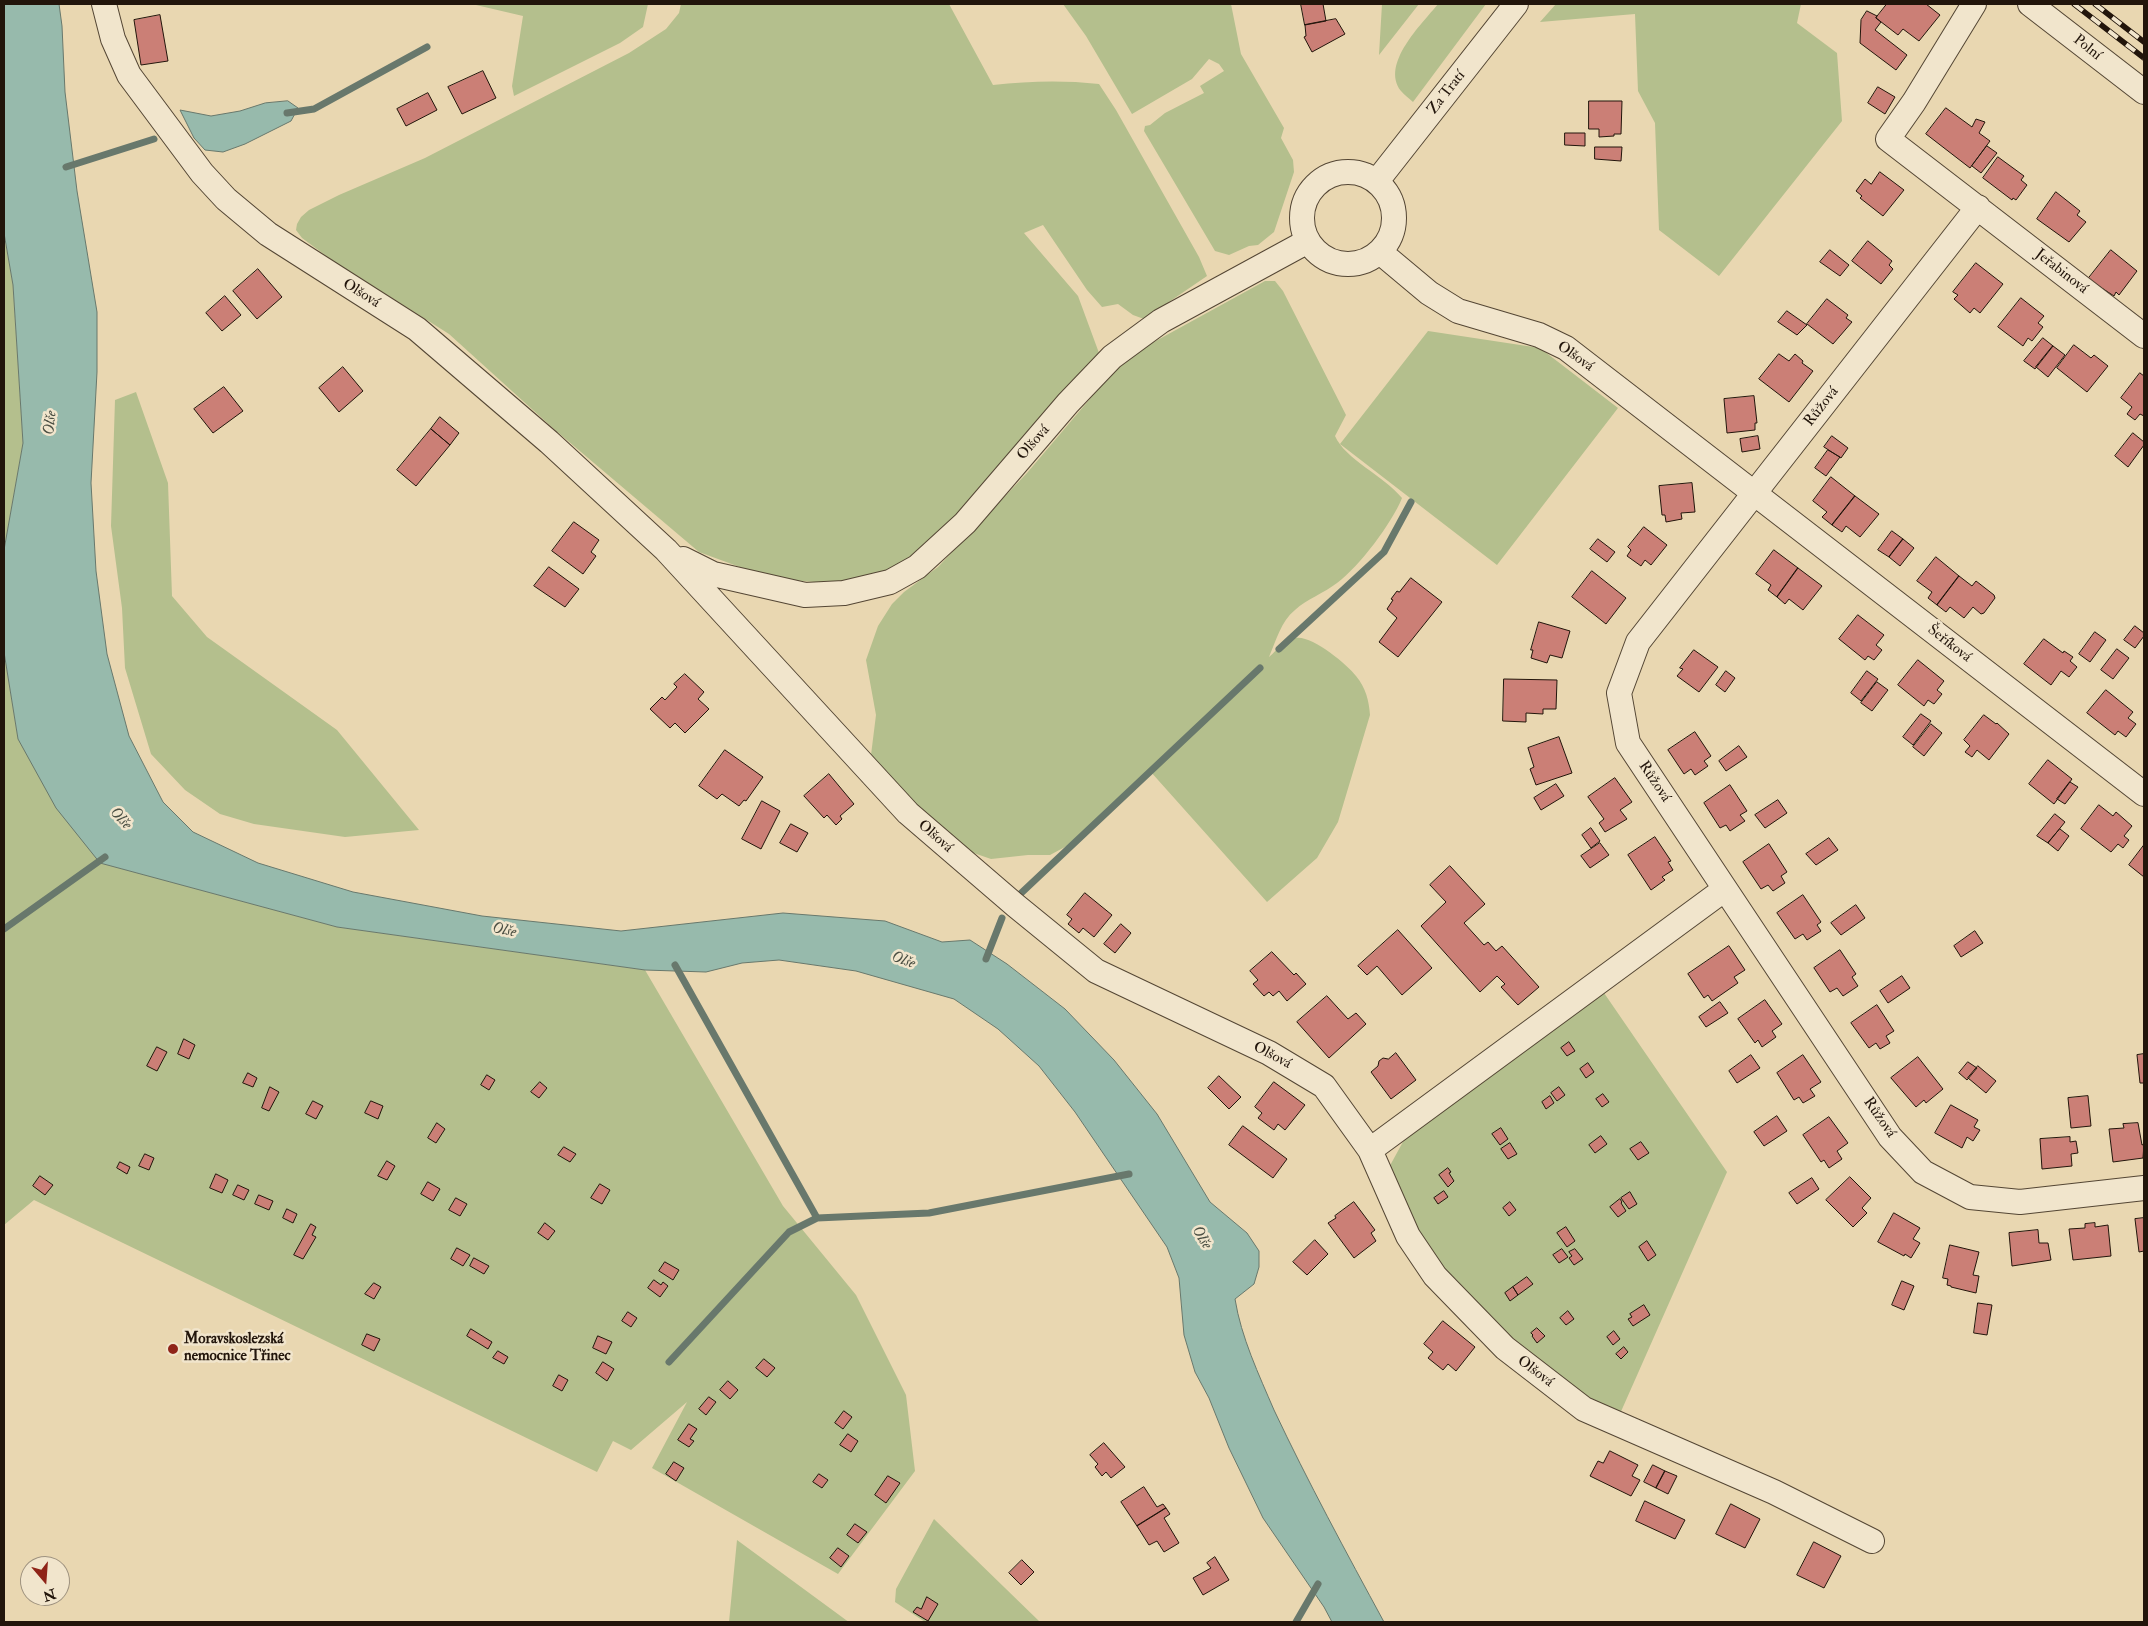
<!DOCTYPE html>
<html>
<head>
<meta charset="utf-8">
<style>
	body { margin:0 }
	#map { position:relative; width:2148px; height:1626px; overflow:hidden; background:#e9d7b1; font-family:"IM FELL Double Pica",serif }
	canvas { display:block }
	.frame { position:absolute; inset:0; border:5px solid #22150b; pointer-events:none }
	.north { position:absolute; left:20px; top:1556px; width:50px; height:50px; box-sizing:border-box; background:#f1e5cc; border:1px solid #9e927f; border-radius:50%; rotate:162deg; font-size:14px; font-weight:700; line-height:20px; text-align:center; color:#22150b }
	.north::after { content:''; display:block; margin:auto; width:18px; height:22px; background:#8f2418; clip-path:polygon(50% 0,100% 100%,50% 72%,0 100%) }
</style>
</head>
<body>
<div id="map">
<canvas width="2148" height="1626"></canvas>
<div class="frame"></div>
<div class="north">N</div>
</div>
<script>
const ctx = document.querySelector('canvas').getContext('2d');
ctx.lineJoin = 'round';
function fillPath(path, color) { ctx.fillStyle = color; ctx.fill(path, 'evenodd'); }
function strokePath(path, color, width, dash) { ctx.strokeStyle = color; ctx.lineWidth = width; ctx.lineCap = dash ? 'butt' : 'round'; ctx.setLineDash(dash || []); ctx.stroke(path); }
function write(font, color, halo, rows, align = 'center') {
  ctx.font = font + ' "IM FELL Double Pica",serif'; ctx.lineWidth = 5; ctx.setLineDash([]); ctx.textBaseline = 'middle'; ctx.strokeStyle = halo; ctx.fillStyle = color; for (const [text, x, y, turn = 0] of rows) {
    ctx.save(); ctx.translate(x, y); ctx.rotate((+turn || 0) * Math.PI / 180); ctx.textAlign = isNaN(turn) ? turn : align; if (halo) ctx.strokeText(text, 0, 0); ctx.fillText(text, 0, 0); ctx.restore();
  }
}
fillPath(new Path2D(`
	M477,4H648L643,27L620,43L514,96L512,86L523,16L476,5Z
	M681,4H949L993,85C1029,81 1063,80 1099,84L1116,110L1199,257L1207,276L1144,319L1133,315L1118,304L1102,307L1087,290L1043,225L1024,233L1078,296L1099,353L928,547L898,567L863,580L827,583L790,580L756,573L699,552L555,430L449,334L329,258L302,238L296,230L297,224L301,217L309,210L339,195L425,158L629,53L666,29L679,13Z
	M1063,4H1231L1241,54L1284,128L1281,138L1293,160L1294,172L1274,232L1258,245L1249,246L1229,255L1215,251L1144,131L1145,126L1150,125L1165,113L1204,93L1200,86L1224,71L1219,64L1209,59L1192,79L1132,114L1086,36Z
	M1382,4H1419L1379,55Z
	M1438,4H1486L1413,102C1409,98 1404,95 1401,91C1380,64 1422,24 1438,4Z
	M1556,4H1801L1797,23L1837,53L1842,121L1719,276L1659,230L1655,123L1638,91L1635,14L1540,22Z
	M4,235L13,285L23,443L4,550Z
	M1265,281H1275L1283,291L1346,415L1335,436C1345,459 1384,476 1402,498C1392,523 1359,567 1337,583C1324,593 1307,599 1295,610C1281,621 1276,641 1269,657C1278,650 1282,640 1296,638C1311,635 1347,664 1356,676C1366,688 1369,701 1370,715L1338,822L1317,858L1267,902L1150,771L1078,840L1050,855H1028L991,859L965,850L919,809L871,755L876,715L866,660L878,626L892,604L904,592L938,567L1027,473L1111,374L1143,348Z
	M1428,331L1540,348L1618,408L1497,565L1340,444Z
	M136,392L168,483L172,596L207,637L337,730L419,830L345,837L254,824L220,814L185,790L151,754L125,668L122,608L111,526L115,400Z
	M4,652L18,739L101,863L337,927L645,970L783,1206L856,1295L906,1395L915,1471L838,1574L652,1468L687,1402L631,1450L613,1441L597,1472L34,1200L4,1225Z
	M1602,990L1727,1172L1619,1416L1580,1396L1491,1322L1439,1273L1387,1171L1404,1140Z
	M934,1519L1040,1622H925L895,1602L896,1589Z
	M737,1540L846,1620L849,1622H729Z`), '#b4bf8d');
const water = new Path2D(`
	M4,4H59L62,26L65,92L77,191L97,312V372L91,483L96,571L107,654L129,736L163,802L193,832L258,863L353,892L482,916L621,931L783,913L885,921L942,942L970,940L1007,964L1065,1009L1114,1060L1157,1114L1210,1202L1247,1233L1259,1251V1267L1254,1284L1235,1299C1241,1337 1259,1375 1274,1410C1308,1482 1346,1552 1384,1622H1332L1324,1607L1263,1518L1229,1448L1209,1398L1195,1372L1184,1335L1179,1278L1167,1247L1075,1112L1039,1066L998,1029L954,999L856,971L779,960L742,963L706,972L645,970L337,927L100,863L56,808L18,739L4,652V550L23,443L13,285L4,233Z
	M288,101L298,108L291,121L245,144L223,152L205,150L194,138L180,110L211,116L240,111L265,103Z`);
fillPath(water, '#97baac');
strokePath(water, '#68786c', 1);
strokePath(new Path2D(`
	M287,113L314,109L427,47
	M66,167L154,139
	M1279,649L1384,552L1411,502
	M1017,897L1260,668
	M4,929L105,857
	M986,959L1002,918
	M675,965L817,1218L929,1213L1129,1174
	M669,1362L789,1232L817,1218
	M1296,1622L1318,1584`), '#68786c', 7);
const building = new Path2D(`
	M1301,4H1323L1326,21L1305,25Z
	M1887,4H1926L1940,15L1919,41L1903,29L1898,35L1876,18Z
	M1867,11L1877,16L1876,18L1881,22L1875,30L1907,55L1896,70L1860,43L1861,20Z
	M160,15L168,61L141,65L134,20Z
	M1336,19L1345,34L1312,52L1304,37L1306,36L1305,25Z
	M483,71L496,98L462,114L448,87Z
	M1878,87L1895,97L1885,114L1868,103Z
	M428,93L437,110L406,126L397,109Z
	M1589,101H1622L1621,134H1614V136L1599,137V129H1589Z
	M1946,108L1972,127L1976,119L1985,122L1979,133L1990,141L1970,168L1926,134Z
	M1565,133H1585V146L1565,145Z
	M1987,146L1997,153L1981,173L1972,166Z
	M1595,147H1622L1621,161L1595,159Z
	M1998,157L2024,176L2021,180L2027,185L2016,200L2013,198L2012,200L1983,178Z
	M1880,172L1904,190L1883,216L1860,198L1862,196L1856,191L1865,179L1871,184Z
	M2056,192L2080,211L2077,215L2086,222L2069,242L2037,219Z
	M1868,241L1892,261L1889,265L1893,269L1881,284L1852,261Z
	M1830,250L1849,265L1840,276L1820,262Z
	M2111,250L2137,271L2119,295L2116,292L2114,296L2088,279Z
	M1976,263L2003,284L1980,313L1974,308L1970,313L1954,299L1958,295L1953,292Z
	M258,269L282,297L257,319L233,291Z
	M225,296L241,315L222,331L206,313Z
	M2021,298L2044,316L2038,323L2043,327L2032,341L2028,338L2023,346L1998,327Z
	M1827,299L1848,315L1846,318L1852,322L1833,344L1807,324Z
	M1787,311L1807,325L1797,335L1778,322Z
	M2043,338L2053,346L2035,369L2024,361Z
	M2074,345L2091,358L2094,355L2108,366L2087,392L2057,368Z
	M2053,346L2065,355L2048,377L2036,367Z
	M1779,354L1789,361L1795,354L1803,361L1802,363L1813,371L1789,402L1759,379Z
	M343,367L363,391L339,412L319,388Z
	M2140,373L2144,376V416L2140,414L2135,420L2127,414L2132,407L2121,398Z
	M224,387L243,411L213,433L194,409Z
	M1754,396L1757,423H1755V430L1727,433L1724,399Z
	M440,417L459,433L450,445L431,429Z
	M431,429L450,445L416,486L397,470Z
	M2133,433L2144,442V445L2128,467L2115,456Z
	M1758,436L1760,449L1742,452L1740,439Z
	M1832,436L1848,448L1841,458L1824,447Z
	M1828,450L1840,457L1826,476L1815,468Z
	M1831,477L1855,496L1832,525L1822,517L1827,512L1813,501Z
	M1692,483L1695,512L1681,513L1682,519L1666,522L1665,515H1662L1659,486Z
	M1855,496L1879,514L1860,537L1846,526L1842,532L1832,525Z
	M574,522L599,540L591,552L596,556L583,574L552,551Z
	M1644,527L1667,545L1651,565L1645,560L1641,566L1627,556L1631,550L1628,547Z
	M1892,531L1903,539L1889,557L1878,550Z
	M1598,539L1615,552L1607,562L1590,549Z
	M1903,539L1914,548L1900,566L1889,557Z
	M1774,550L1798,568L1777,597L1768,590L1771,585L1756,574Z
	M1936,557L1959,576L1937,605L1928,598L1932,592L1917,581Z
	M549,567L579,589L565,607L534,586Z
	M1798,568L1822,586L1803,610L1789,599L1785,604L1777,597Z
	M1592,571L1626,598L1606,624L1572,597Z
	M1959,576L1972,586L1976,581L1994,595L1995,598L1984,613L1981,614L1973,607L1964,618L1950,607L1946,612L1937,605Z
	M1411,578L1442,602L1398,657L1379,642L1397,618L1387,609L1393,600L1391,599L1397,591L1399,592Z
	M1858,615L1884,635L1876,645L1882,650L1874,660L1868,656L1865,660L1839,639Z
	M1539,622L1570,631L1562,658L1550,655L1547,663L1531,658L1533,650H1531Z
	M2135,626L2144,633V636L2135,648L2124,640Z
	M2095,632L2106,640L2090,662L2079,654Z
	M2044,639L2063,653L2064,651L2073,657L2070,661L2077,667L2069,677L2061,671L2051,685L2024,664Z
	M2117,649L2129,658L2113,679L2101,670Z
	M1694,650L1718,667L1699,692L1677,676L1683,669L1680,668Z
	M1918,660L1944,681L1937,690L1942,694L1934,704L1928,700L1924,706L1898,685Z
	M1726,671L1735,678L1725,692L1716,685Z
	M1867,671L1878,679L1861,701L1851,693Z
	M685,674L704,692L698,699L709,709L685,733L675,723L670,728L650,709L662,697L665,700L677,687L674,684Z
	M1504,679L1557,680L1556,709H1543V714L1526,713V722L1503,721Z
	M1877,682L1888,690L1872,711L1861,703Z
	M2106,690L2133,712L2128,718L2136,724L2126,737L2118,731L2115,735L2087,713Z
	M1921,714L1931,721L1913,745L1903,737Z
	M1984,715L1996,724L1997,723L2009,734L1989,760L1977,750L1972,757L1965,752L1970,746L1964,740Z
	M1931,724L1942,733L1924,756L1913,747Z
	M1695,732L1711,756L1704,761L1708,766L1695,775L1691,769L1684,774L1668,750Z
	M1559,737L1572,773L1536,785L1530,769L1534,767L1528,748Z
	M1739,746L1747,757L1726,771L1719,761Z
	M725,750L763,777L746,801L744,800L739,806L722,794L717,799L699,786Z
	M2048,760L2072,779L2054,804L2029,784Z
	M829,774L854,804L840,816L842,819L836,825L827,815L824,818L804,796Z
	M1615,778L1632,802L1620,810L1627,819L1605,832L1599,823L1604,819L1588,797Z
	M2070,782L2078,787L2065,804L2057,799Z
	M1556,784L1564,796L1541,810L1534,798Z
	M1730,785L1747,811L1740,815L1745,821L1730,831L1726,825L1720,828L1704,803Z
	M1778,800L1787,813L1765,828L1755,815Z
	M762,801L780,811L761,849L742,839Z
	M2099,805L2113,816L2116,812L2132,826L2124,836L2129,840L2123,848L2118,844L2111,852L2081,829Z
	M2055,814L2065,822L2048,843L2037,836Z
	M791,824L808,833L797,852L780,843Z
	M1591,828L1600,841L1591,848L1582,835Z
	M2060,829L2069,836L2058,851L2048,843Z
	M1655,837L1671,861L1668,862L1673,870L1662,877L1665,880L1651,890L1628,855Z
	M1829,838L1838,850L1816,865L1806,854Z
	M1600,843L1609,855L1590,868L1581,856Z
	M1769,844L1787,872L1781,876L1785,883L1773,891L1768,885L1761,889L1743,862Z
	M2144,845V877L2129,865Z
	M1450,866L1485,904L1464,923L1484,945L1488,942L1496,951L1502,946L1539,987L1518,1005L1501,987L1505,984L1497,976L1480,992L1421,926L1446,902L1430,885Z
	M1085,893L1112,915L1094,937L1083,928L1079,933L1068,924L1072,919L1067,915Z
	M1803,895L1821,922L1817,925L1821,931L1807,940L1803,934L1795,939L1777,913Z
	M1856,905L1865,918L1841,935L1831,923Z
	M1121,924L1131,933L1115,953L1104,944Z
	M1398,930L1432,968L1402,995L1377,966L1367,975L1358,966Z
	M1975,931L1983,943L1961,957L1954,946Z
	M1729,946L1745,970L1734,977L1738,983L1712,1001L1708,995L1704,998L1688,974Z
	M1840,950L1856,974L1852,977L1858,986L1843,996L1837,988L1830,992L1814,968Z
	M1272,952L1294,975L1296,973L1306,984L1287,1001L1279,991L1273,996L1269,992L1264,996L1253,984L1258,980L1250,971Z
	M1902,976L1910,988L1888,1003L1880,991Z
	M1327,996L1348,1019L1356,1013L1366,1024L1329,1058L1297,1022Z
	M1765,1000L1782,1024L1772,1031L1776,1037L1762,1047L1758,1040L1755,1043L1738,1019Z
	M1720,1002L1728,1013L1706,1027L1699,1017Z
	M1877,1005L1894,1031L1886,1036L1890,1043L1880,1049L1876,1043L1869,1048L1851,1023Z
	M184,1039L195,1045L189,1059L178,1054Z
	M1569,1042L1575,1051L1567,1056L1561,1048Z
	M157,1047L167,1052L157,1071L147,1066Z
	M1396,1053L1416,1080L1391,1099L1371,1072L1378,1066L1379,1061L1383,1058L1388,1059Z
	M2144,1054V1083H2140L2137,1055Z
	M1751,1055L1760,1068L1737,1083L1729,1071Z
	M1803,1055L1821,1082L1810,1089L1815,1096L1803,1103L1799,1097L1794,1100L1777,1073Z
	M1918,1057L1943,1089L1926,1103L1924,1100L1916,1107L1891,1078Z
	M1968,1062L1977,1068L1967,1080L1959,1073Z
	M1588,1063L1594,1072L1586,1078L1580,1069Z
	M1978,1066L1996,1081L1986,1093L1968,1078Z
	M248,1073L257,1078L253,1087L243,1083Z
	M487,1075L495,1080L489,1090L481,1085Z
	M1219,1076L1241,1097L1229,1109L1208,1088Z
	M540,1082L547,1088L539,1098L531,1092Z
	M1274,1082L1305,1105L1285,1130L1278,1124L1274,1130L1258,1118L1262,1113L1255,1107Z
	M270,1087L279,1092L269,1111L262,1108Z
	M1559,1087L1565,1095L1557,1101L1551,1093Z
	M1603,1094L1609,1102L1602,1107L1596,1099Z
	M1550,1096L1554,1103L1546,1109L1542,1102Z
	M2088,1096L2091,1126L2071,1128L2068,1098Z
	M313,1101L323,1106L316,1119L306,1114Z
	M371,1101L383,1106L378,1119L365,1113Z
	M1951,1105L1978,1120L1974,1127L1980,1130L1973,1141L1967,1137L1962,1148L1935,1133Z
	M1777,1116L1787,1131L1764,1146L1754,1132Z
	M1829,1117L1848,1143L1837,1151L1842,1159L1829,1168L1824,1160L1821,1162L1803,1135Z
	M437,1123L445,1129L436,1143L428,1138Z
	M2138,1123L2142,1145L2144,1144L2143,1158L2113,1162L2109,1129L2124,1128L2123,1124Z
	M1243,1126L1287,1159L1273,1178L1229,1145Z
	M1501,1128L1508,1139L1500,1145L1492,1134Z
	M1601,1136L1607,1144L1595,1153L1589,1145Z
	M2070,1137V1142L2076,1141L2078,1153L2071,1154L2072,1166L2042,1169L2040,1139Z
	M1641,1142L1649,1153L1638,1160L1630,1149Z
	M1510,1143L1517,1154L1508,1159L1501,1149Z
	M564,1147L576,1154L570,1162L558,1155Z
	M145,1154L154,1158L149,1170L139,1166Z
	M387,1161L395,1166L387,1180L378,1176Z
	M120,1162L130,1167L127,1174L117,1168Z
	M1448,1168L1451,1172L1449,1173L1454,1181L1448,1187L1439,1175Z
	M216,1174L228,1180L222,1193L210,1188Z
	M40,1176L53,1185L45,1195L33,1186Z
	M1850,1177L1871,1198L1862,1208L1867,1213L1853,1227L1826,1200Z
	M1812,1178L1819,1189L1797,1204L1789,1193Z
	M428,1182L440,1189L433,1201L421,1194Z
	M600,1184L610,1190L602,1204L591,1198Z
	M238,1185L249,1190L244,1200L233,1195Z
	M1444,1191L1448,1197L1438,1204L1434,1198Z
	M1630,1192L1637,1204L1629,1209L1621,1198Z
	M259,1195L273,1201L269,1210L255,1204Z
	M456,1198L467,1204L460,1216L449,1210Z
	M1620,1199L1622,1202L1621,1203L1626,1211L1618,1217L1610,1207Z
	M1354,1202L1375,1230L1371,1233L1376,1241L1354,1258L1328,1223L1336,1218L1335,1216Z
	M1510,1202L1516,1210L1509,1216L1503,1208Z
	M287,1209L297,1214L293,1223L283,1218Z
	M1894,1213L1920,1228L1913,1239L1920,1243L1911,1258L1905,1254L1904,1256L1878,1242Z
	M2144,1218V1251L2139,1252L2135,1219Z
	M545,1223L555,1231L548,1240L538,1233Z
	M2095,1223V1227L2108,1225L2111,1256L2073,1260L2069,1229L2085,1228V1224Z
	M311,1224L316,1227L312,1235L316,1237L303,1259L294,1255Z
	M1566,1227L1575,1241L1567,1247L1557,1233Z
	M2038,1230L2039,1243H2048L2051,1260L2012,1266L2009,1233Z
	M1315,1240L1328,1254L1307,1275L1293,1262Z
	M1647,1241L1656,1255L1648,1261L1639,1247Z
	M1950,1245L1979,1252L1973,1275L1979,1276L1976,1293L1951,1287V1286L1947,1285L1948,1279L1943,1278Z
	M457,1248L470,1255L463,1266L451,1259Z
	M1562,1249L1568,1257L1559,1263L1553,1255Z
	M1575,1249L1583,1259L1574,1265L1569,1258L1572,1256L1569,1252Z
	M474,1258L489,1266L484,1274L470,1266Z
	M665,1262L679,1270L673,1280L659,1271Z
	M1527,1277L1533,1284L1518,1295L1513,1287Z
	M654,1280L661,1285L663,1282L668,1286L660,1297L648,1288Z
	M1902,1281L1914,1286L1904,1310L1892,1305Z
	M374,1283L381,1287L374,1299L365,1294Z
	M1513,1287L1518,1295L1510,1301L1505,1293Z
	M1978,1303L1992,1305L1987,1335L1974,1333Z
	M1644,1305L1650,1315L1633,1326L1628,1319L1632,1317L1630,1314Z
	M1568,1311L1574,1319L1566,1325L1560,1318Z
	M628,1312L637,1318L631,1327L622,1321Z
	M1443,1321L1475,1347L1456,1371L1448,1364L1443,1370L1428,1358L1433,1352L1424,1344Z
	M1537,1328L1545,1336L1537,1343L1532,1336L1533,1335L1531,1333Z
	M471,1329L492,1342L488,1349L467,1336Z
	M1614,1331L1620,1339L1613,1345L1607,1337Z
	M367,1334L380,1339L374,1351L362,1345Z
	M598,1336L612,1342L606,1354L593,1348Z
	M1624,1347L1628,1352L1621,1359L1616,1354Z
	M498,1351L508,1357L504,1364L493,1358Z
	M764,1359L775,1368L767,1377L756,1368Z
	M603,1362L614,1369L607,1381L596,1373Z
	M559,1375L568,1380L562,1391L553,1386Z
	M728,1381L738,1390L730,1399L720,1390Z
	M709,1397L716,1402L706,1415L699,1409Z
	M844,1411L852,1417L843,1429L835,1423Z
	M689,1424L697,1429L690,1439L694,1441L689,1447L678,1440Z
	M848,1434L858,1441L851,1452L840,1445Z
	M1104,1443L1125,1467L1111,1478L1106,1472L1102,1476L1095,1467L1098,1464L1090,1455Z
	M1610,1451L1638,1465L1632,1476L1640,1480L1631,1496L1590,1476L1598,1461L1603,1463Z
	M674,1462L684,1468L676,1481L666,1474Z
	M1653,1465L1665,1471L1656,1488L1644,1482Z
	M1665,1471L1677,1476L1668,1494L1656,1488Z
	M819,1474L828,1480L822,1488L813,1482Z
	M888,1476L900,1483L886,1503L875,1495Z
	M1144,1487L1157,1507L1163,1504L1166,1508L1137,1526L1121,1502Z
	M1645,1501L1685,1520L1675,1539L1636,1521Z
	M1731,1504L1760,1519L1745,1548L1716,1534Z
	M1166,1508L1170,1514L1164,1518L1179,1543L1164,1552L1157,1541L1149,1545L1137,1526Z
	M855,1524L867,1532L858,1543L847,1535Z
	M1814,1542L1841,1556L1824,1588L1797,1575Z
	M838,1548L849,1556L841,1567L830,1558Z
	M1215,1557L1229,1580L1203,1595L1193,1578L1211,1568L1207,1563Z
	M1022,1560L1034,1572L1021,1585L1009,1573Z
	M927,1597L938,1604L928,1621L913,1612L917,1607L921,1609Z`);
fillPath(building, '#cb7f76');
strokePath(building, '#22150b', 1);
const minor = new Path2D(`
	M104,4L113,39L129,75L202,173L226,199L268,234L417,329L549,442L666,550L908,813L1015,905L1096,971L1269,1053L1324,1086L1370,1150L1408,1236L1435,1276L1505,1348L1584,1409L1774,1492L1872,1541
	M1974,4L1914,102L1888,139L2144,336
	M2030,4L2144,92
	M1302 218a46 46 0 1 1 92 0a46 46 0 1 1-92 0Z
	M1377,181L1516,4
	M1978,207L1638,642L1619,693L1628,743L1890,1137L1923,1172L1970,1197L2020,1202L2144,1188
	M1380,252L1429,293L1458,311L1539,335L1566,348L2144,794
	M683,559L713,574L805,595L844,593L890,582L917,567L965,523L1068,403L1112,357L1161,321L1308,241
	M1370,1150L1725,889`);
strokePath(minor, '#544634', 26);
strokePath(minor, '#f1e5cc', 24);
const rail = new Path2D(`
	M2074,4L2144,58
	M2095,4L2144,42`);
strokePath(rail, '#22150b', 5.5);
strokePath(rail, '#f1e5cc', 4, [11]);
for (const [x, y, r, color] of [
	[173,1349,6,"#8f2418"]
]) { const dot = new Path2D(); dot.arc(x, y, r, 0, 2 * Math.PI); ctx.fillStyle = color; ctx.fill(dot); strokePath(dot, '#f1e5cc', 2); }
write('15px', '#22150b', '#f1e5cc', [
	["Polní",2087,48,38],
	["Za Tratí",1447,93,-52],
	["Jeřabinová",2061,272,38],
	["Olšová",361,294,32],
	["Olšová",1575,357,35],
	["Růžová",1822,407,-52],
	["Olšová",1034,443,-49],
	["Šeříková",1949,644,38],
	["Růžová",1654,782,56],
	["Olšová",935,837,41],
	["Olšová",1272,1056,28],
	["Růžová",1879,1118,55],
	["Olšová",1535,1372,37]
]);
write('bold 15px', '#22150b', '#f1e5cc', [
	["Moravskoslezská",184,1340],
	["nemocnice Třinec",184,1357]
], 'left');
write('italic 16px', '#4b4f43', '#f1e5cc', [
	["Olše",51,423,-84],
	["Olše",120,819,47],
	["Olše",504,931,11],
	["Olše",903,961,19],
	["Olše",1201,1238,58]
]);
</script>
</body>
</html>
